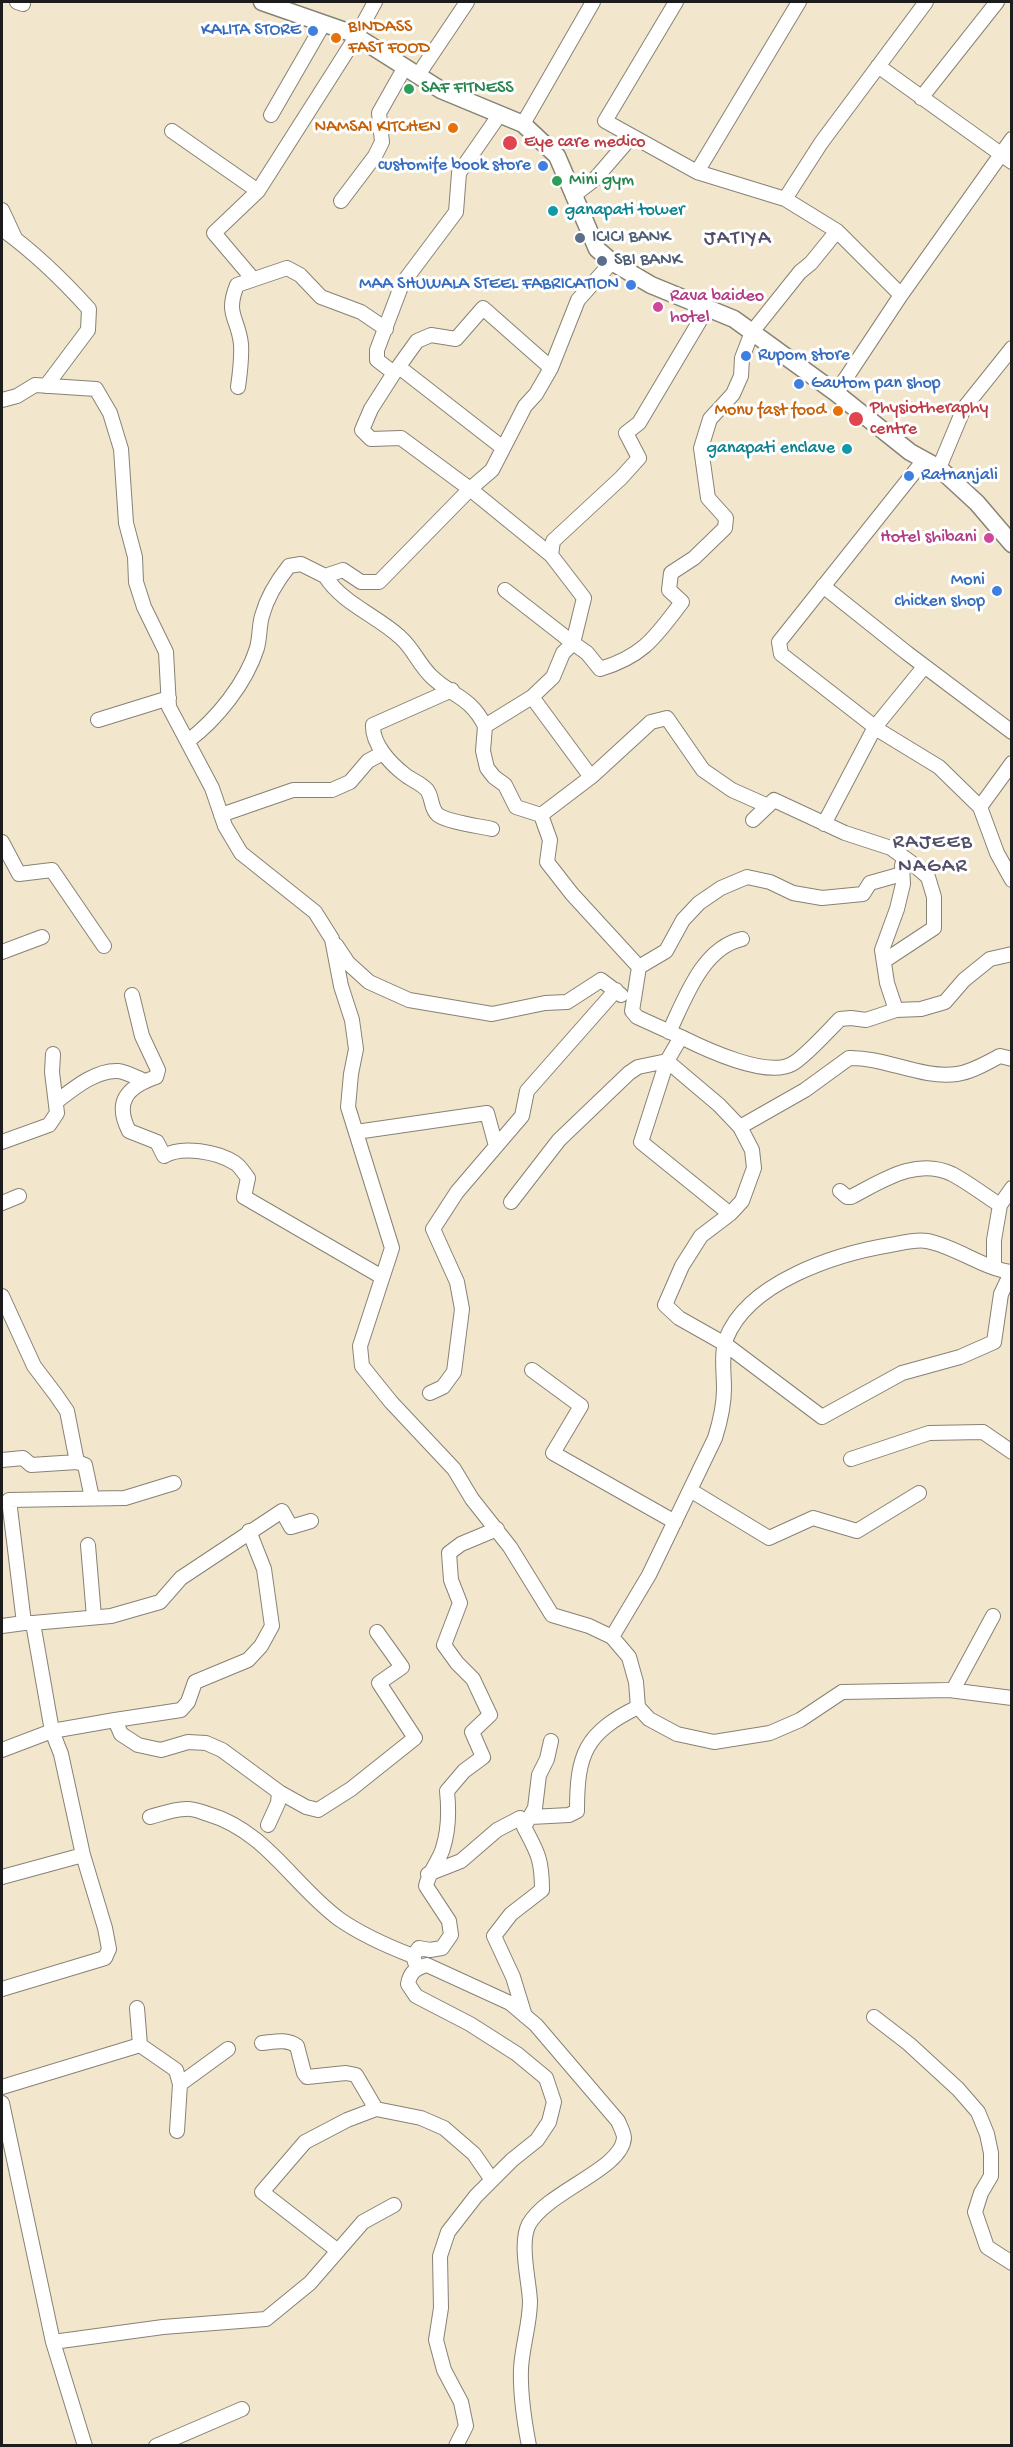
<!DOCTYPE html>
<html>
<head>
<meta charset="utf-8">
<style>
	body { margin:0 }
	#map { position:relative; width:1013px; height:2447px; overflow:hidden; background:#f2e7cd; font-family:"Gochi Hand",sans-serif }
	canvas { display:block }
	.frame { position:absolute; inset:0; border:3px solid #1c1c1c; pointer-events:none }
</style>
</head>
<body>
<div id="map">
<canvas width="1013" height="2447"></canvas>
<div class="frame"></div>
</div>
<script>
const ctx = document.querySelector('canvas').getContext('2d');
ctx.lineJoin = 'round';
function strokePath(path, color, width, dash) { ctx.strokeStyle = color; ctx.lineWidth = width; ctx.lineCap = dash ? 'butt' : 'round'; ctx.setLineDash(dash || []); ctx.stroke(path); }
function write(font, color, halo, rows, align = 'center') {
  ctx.font = font + ' "Gochi Hand",sans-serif'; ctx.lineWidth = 6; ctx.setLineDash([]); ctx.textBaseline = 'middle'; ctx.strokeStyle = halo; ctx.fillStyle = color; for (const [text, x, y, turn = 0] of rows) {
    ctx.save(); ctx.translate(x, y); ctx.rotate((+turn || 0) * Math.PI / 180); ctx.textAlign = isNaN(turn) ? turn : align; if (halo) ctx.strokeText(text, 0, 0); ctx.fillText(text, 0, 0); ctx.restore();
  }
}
const minor = new Path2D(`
	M17,2L23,4
	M878,66L1012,162
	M418,75L467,2
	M921,98L997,2
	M500,114L459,173L456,212L402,284L377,350V360L394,373L371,409L362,430L371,439L401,438L470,489L492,470L525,406L536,394L551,368L578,300L612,262
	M271,115L324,23
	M523,124L593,2
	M172,131L258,191L214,233L253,279
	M632,136L697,172L799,2
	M697,172L785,199L837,231L901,295
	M258,191L356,37L375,2
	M573,196L595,179L632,136L605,121L676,2
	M785,199L821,143L926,2
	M341,201L375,156L382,142L379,113L405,67
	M2,210L15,238
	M2,229C34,252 62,279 89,309L88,330L46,386
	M399,367L503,448
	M394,373L417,341L431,335L456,339L483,308L551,368
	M238,387C240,373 242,359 241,344C238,317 225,315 237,285L287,268L300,275L321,297L361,312L386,329
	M836,393L901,295L1012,139
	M2,400L17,396L35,385L96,389L110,413L121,449L126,523L135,557L136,582L144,607L166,652L169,707L212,788L225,826L241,853L315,912L332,939L341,986L352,1020L356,1049L351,1074L348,1107L392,1248L360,1346L362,1366L391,1402L454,1469L472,1499L510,1547L552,1615L589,1626L612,1637L629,1657L636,1682L638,1707L649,1719L677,1734L714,1742L770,1733L800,1720L842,1692L949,1690L1012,1698
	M924,460L779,642L781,654L880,731L939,767L980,807
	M939,468L964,408L1012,348
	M325,576C343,604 376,615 400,637C413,648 419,665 432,677C453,697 470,696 485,726L532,697
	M823,586L907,653L1012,732
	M505,590L573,643L584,598L551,555L553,541L621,478L639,458L626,433L639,423L708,307
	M452,690L373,725C372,744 390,763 404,774C411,780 421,783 427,790C433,798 430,808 438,815C448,822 479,826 492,829
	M98,720L169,698
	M485,726L483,751L487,768L494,777L505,785L516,807L541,815
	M188,741C217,719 246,683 257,648C260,637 259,626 262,616C267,597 277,581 289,566L301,564L325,576L343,570L361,582H379L470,489L551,555
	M1012,763L980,807L997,853L1012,880
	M591,777L651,722L667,718L703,770L732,790L768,806
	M221,815L293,790H332L350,782L368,761L383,753
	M753,820L774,800L845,833L891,848L913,864L928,877L934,897V928L884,961
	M824,824L875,727L924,667
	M2,842L19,874L52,870L104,946
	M336,945L348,963L369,982L409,1000L492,1014L545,1003L567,1002L601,980L621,995
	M2,952L42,937
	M639,967L666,951L683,920L699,903L721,888L747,877L770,882L793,893L822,898L863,894L870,883L902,874
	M132,995L142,1036L158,1070L156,1077C127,1087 114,1102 129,1131L157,1142L164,1156C182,1145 218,1152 235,1163C240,1166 244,1173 248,1178L244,1197L382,1277
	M896,1010L887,983L882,950L897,909L903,884L902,865
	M669,1032C685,999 702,948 742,939
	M681,1037L637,1017L632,1011L639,967L572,894L547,862L550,840L541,815L591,777L532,697L553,677L563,653L573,643L587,653L600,669C644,656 656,636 682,602L669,590L671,573L694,558L725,528L726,518L708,498L701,448L710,419L733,394L741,376L742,358L752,332L800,272L811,263L837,231
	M56,1102C73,1089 95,1070 118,1071C127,1072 137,1078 145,1081
	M740,1127L805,1090L849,1058C885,1057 921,1079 957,1074C972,1072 986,1063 1000,1056L1012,1059
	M356,1132L487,1113L496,1146
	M2,1142L49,1125L57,1113L52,1072L53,1054
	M840,1191L847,1197H851C882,1181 916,1157 952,1174C969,1183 984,1195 1000,1205
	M511,1202L559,1140L629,1073L638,1067L667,1061L641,1142L730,1214
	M2,1203L19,1196
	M994,1267V1240L1000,1205L1012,1188
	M1011,1273L1001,1294L994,1342L960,1357L902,1373L822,1417L725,1344L679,1318L665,1305L682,1266L701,1236L730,1214L742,1201L754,1168L752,1150L740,1127L719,1105L667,1061L681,1037C705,1049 767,1078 792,1064C804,1058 830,1029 840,1019L851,1018L866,1020L896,1010L921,1009L945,1002L964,980L990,959L1012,954
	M2,1296L34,1366L56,1395L67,1411L77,1462L85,1465L92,1498
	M532,1370L581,1406L553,1453L675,1522
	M430,1393L443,1387L454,1372L462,1309L457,1282L433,1229L457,1192L522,1116L527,1091L616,990
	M851,1459L929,1433L983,1432L1012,1452
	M2,1460L23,1458L31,1465L77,1462
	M690,1490L769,1538L813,1518L857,1531L919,1493
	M88,1545L94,1617
	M33,1623L111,1616L160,1602L181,1578L282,1511L291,1527L311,1521
	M2,1626L24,1623
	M612,1637L649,1575L715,1438C720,1422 724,1405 724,1389C724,1373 721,1354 726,1339C748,1282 836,1254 890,1245C902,1243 915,1239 927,1241C955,1246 986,1270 1012,1272
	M953,1690L993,1616
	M115,1720L181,1710L188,1702L195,1682L248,1660L261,1646L272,1626L264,1569L249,1531
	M2,1750L52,1731L115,1720L121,1734L138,1745L161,1750L188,1742L206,1743L222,1750L279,1792L278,1803L268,1825
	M279,1792L306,1807L318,1810L351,1789L415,1738L379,1683L402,1667L377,1632
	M150,1817C161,1814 174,1809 186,1809C193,1808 201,1812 208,1814C266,1831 293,1885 339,1919C362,1935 387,1946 413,1956
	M531,1817L569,1815L577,1811C577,1754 585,1733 638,1707
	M428,1874L461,1861L497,1830L520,1818L524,1827
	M2,1877L83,1855L61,1754L52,1731L33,1623H24L9,1500L125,1498L174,1483
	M417,1968L413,1956L419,1948L430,1950L442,1948L451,1935L449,1921L426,1886C429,1871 439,1862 443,1848C449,1829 449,1810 447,1791L464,1771L483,1757L472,1732L490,1715L473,1679L457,1663L444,1645L460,1603L451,1580L449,1553L461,1544L497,1529
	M2,1989L105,1958L109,1949L105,1928L83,1855
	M137,2008L140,2045L176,2070L180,2084
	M525,2016L513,1977L494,1936L511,1914L542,1890C542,1860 538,1853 524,1827L535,1808L539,1775L547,1759L551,1741
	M874,2017L909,2044L958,2089L978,2112L987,2134L991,2153V2176L981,2193L975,2212L987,2247L1012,2263
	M262,2043C273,2042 287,2038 297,2046L304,2073L307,2077L346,2073L356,2075L376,2109
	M2,2087L140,2045
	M2,2103L53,2342L85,2446
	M177,2131L180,2084L228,2049
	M338,2251L262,2192L305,2142L347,2120L376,2109L421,2118L444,2128L474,2154L492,2180
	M53,2342L163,2327L266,2319L310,2283L363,2222L394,2205
	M156,2446L242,2409
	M456,2446L466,2426L461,2402L444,2370L436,2340L441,2308L440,2256L448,2232L476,2196L512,2160L537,2140L549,2122L554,2102L546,2078L517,2054L470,2024L416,1996L408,1984C410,1972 416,1968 427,1965L510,2003L536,2025L618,2121C620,2126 624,2133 624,2138C622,2169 548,2191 529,2224C519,2243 529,2280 530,2301C530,2324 522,2346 521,2369C520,2395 524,2420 529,2446`);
const major = new Path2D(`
	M262,2L351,33L441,90L523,124L557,156L597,249L612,262L651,285L734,319L836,393L910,452L939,468L977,503L1012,544`);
strokePath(minor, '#878274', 16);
strokePath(major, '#878274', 19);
strokePath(minor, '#fff', 14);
strokePath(major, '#fff', 16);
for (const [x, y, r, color] of [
	[313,31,6,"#3f7fe0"],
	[336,38,6,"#e8710a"],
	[409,89,6,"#2e9e5b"],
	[453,128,6,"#e8710a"],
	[510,143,8,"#e0444e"],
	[543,166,6,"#3f7fe0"],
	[557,181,6,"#2e9e5b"],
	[553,211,6,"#0f9aa8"],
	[580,238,6,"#5c6f8a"],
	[602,261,6,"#5c6f8a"],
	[631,285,6,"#3f7fe0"],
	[658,307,6,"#d1479c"],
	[746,356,6,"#3f7fe0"],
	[799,384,6,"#3f7fe0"],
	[838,411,6,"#e8710a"],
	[856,419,8,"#e0444e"],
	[847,449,6,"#0f9aa8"],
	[909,476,6,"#3f7fe0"],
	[989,538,6,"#d1479c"],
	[997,591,6,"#3f7fe0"]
]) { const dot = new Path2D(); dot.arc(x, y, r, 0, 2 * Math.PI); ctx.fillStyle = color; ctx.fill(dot); strokePath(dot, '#fff', 2); }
write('18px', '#c56008', '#fff', [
	["BINDASS",348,28,"left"],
	["FAST FOOD",348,49,"left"],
	["NAMSAI KITCHEN",441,128],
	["Monu fast food",826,411]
], 'right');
write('18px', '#366cbe', '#fff', [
	["KALITA STORE",301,31],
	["customife book store",531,166],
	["MAA SHUWALA STEEL FABRICATION",619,285],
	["Rupom store",758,356,"left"],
	["Gautom pan shop",811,384,"left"],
	["Ratnanjali",921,476,"left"],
	["Moni",985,581],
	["chicken shop",985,602]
], 'right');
write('18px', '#27864d', '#fff', [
	["SAF FITNESS",421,89],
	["Mini gym",569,181]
], 'left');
write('18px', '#be3a42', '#fff', [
	["Eye care medico",524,143],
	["Physiotheraphy",870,409],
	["centre",870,430]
], 'left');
write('18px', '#0d838f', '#fff', [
	["ganapati tower",565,211],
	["ganapati enclave",835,449,"right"]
], 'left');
write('18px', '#4e5e75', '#fff', [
	["ICICI BANK",592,238],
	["SBI BANK",614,261]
], 'left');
write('18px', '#b23c85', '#fff', [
	["Rava baideo",670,297],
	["hotel",670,318],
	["Hotel shibani",977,538,"right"]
], 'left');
ctx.letterSpacing = '1.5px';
write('21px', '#534e69', '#fff', [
	["JATIYA",738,240],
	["RAJEEB",933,844],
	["NAGAR",933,868]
]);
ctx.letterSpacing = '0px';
</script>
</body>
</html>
